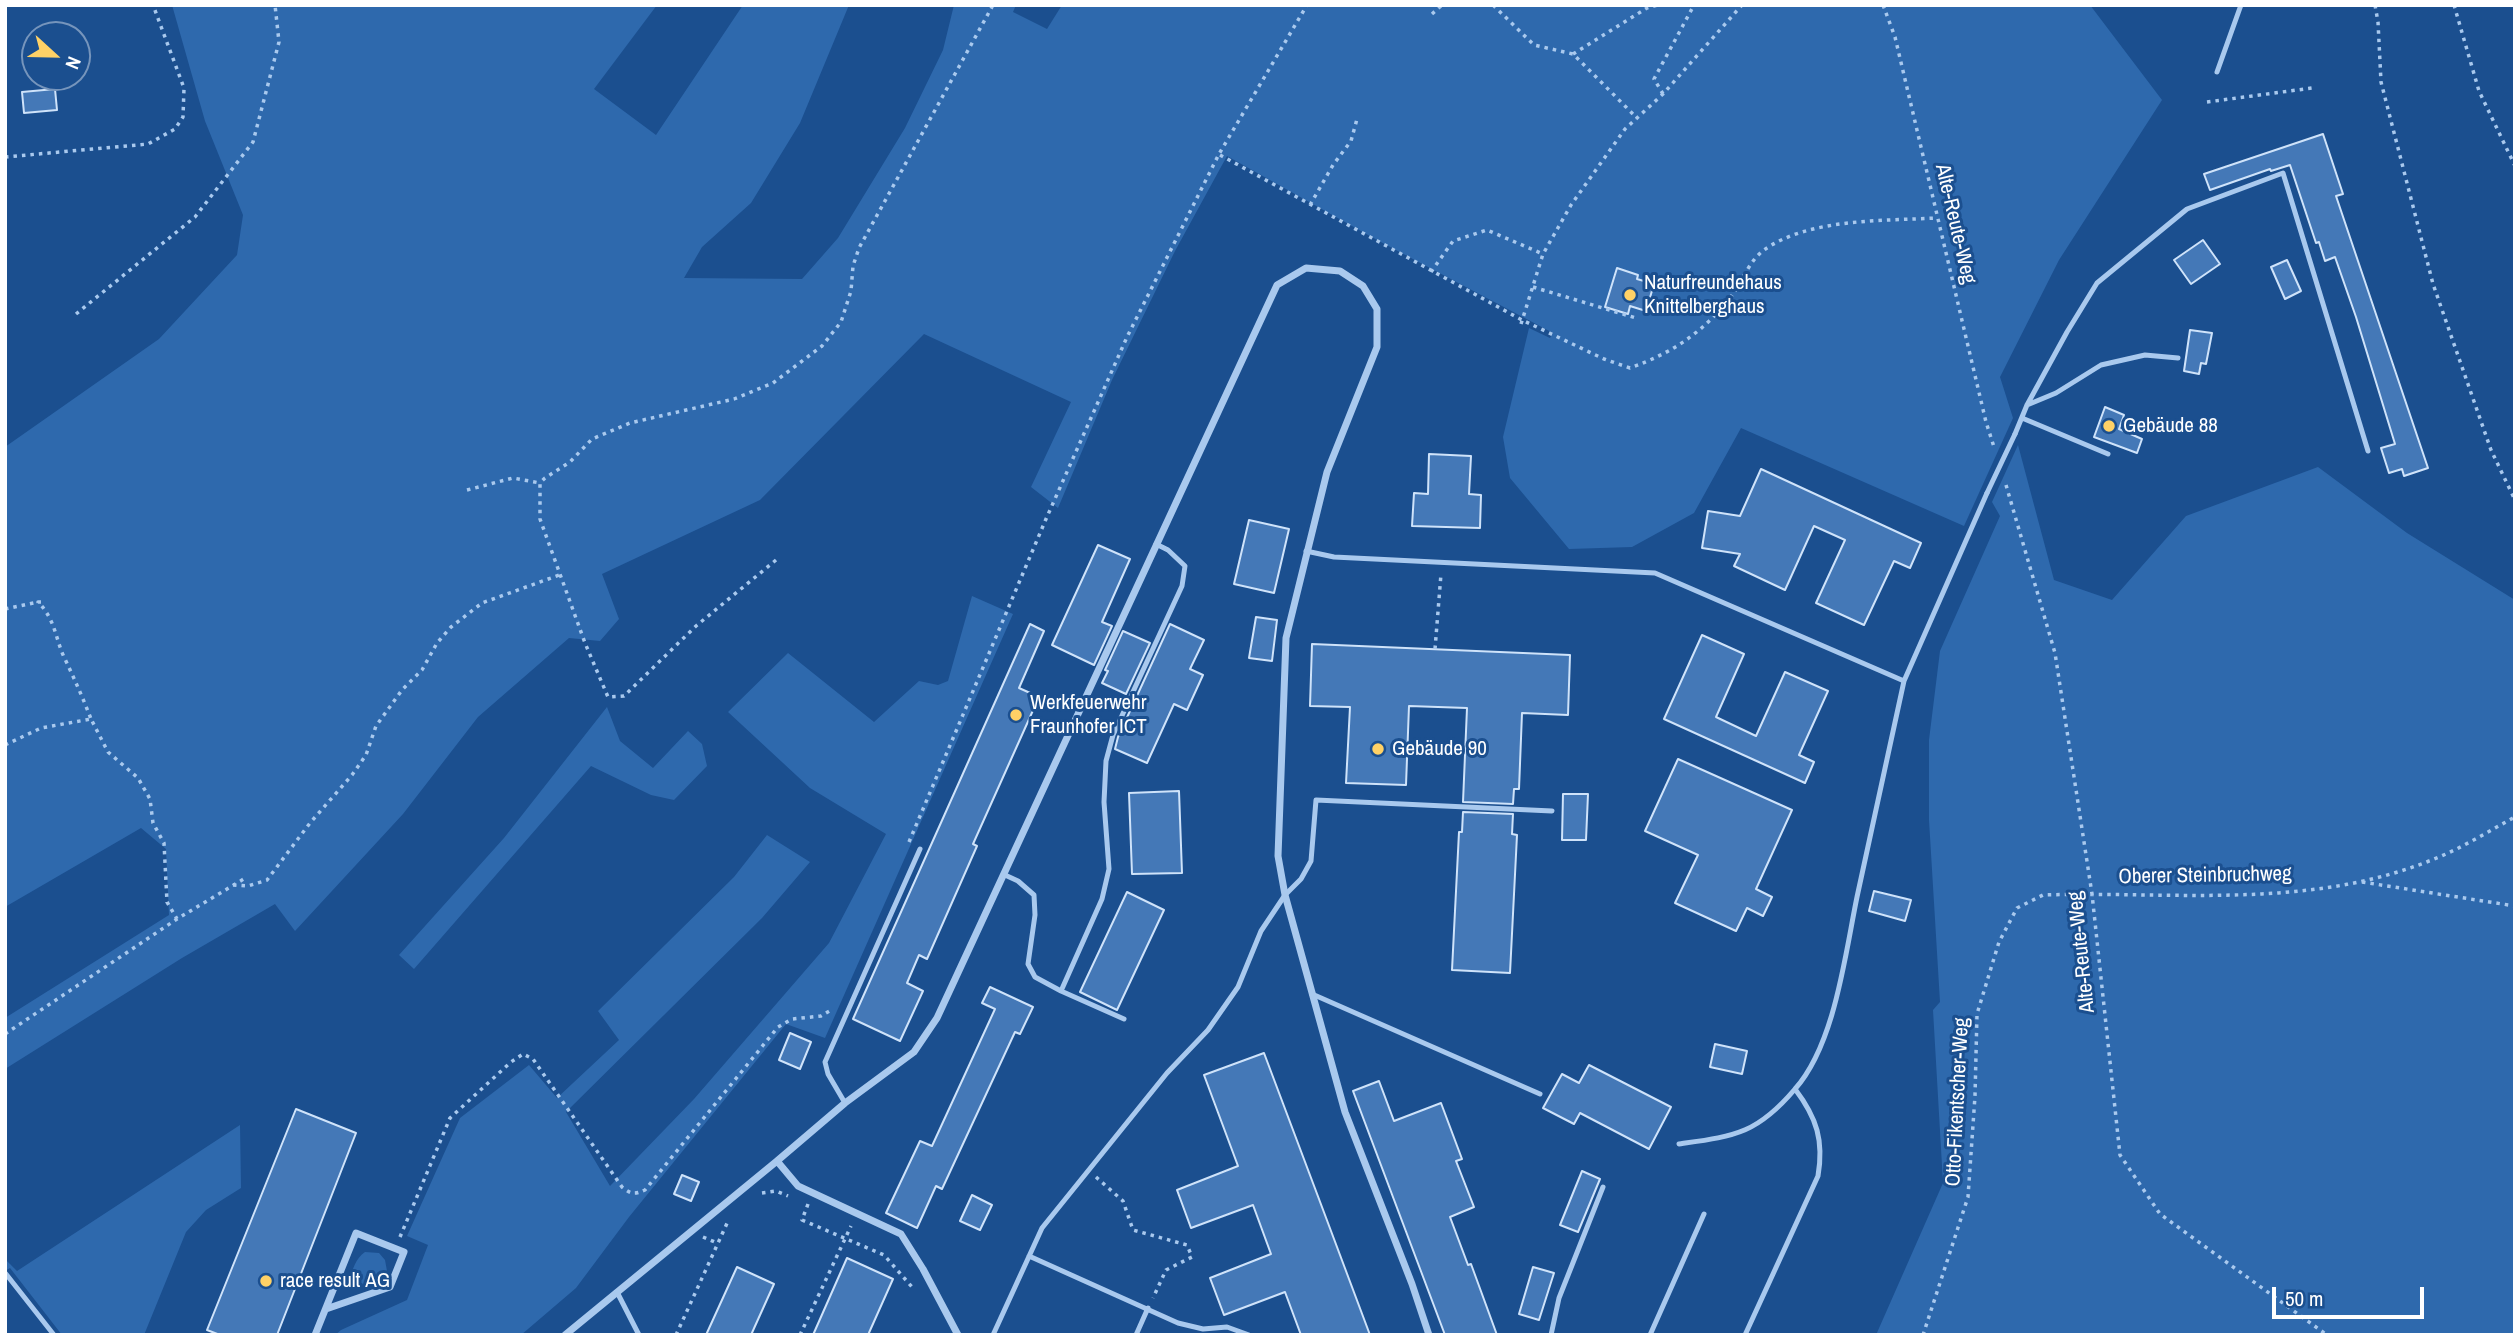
<!DOCTYPE html>
<html>
<head>
<meta charset="utf-8">
<style>
	body { margin:0 }
	#map { position:relative; width:2520px; height:1340px; overflow:hidden; background:#1b4f8f; font-family:"Archivo Narrow",sans-serif }
	canvas { display:block }
	.frame { position:absolute; inset:0; border:7px solid #fff; pointer-events:none }
	.north { position:absolute; left:21px; top:21px; width:70px; height:70px; box-sizing:border-box; background:#1b4f8f; border:2px solid #7695bc; border-radius:50%; rotate:112deg; font-size:19px; font-weight:700; line-height:28px; text-align:center; color:#fff }
	.north::after { content:''; display:block; margin:auto; width:24px; height:32px; background:#ffd166; clip-path:polygon(50% 0,100% 100%,50% 72%,0 100%) }
	.scale { position:absolute; left:2272px; top:1287px; width:152px; height:32px; box-sizing:border-box; border:4px solid #fff; border-top:0; padding-left:9px; font-size:21px; line-height:24px; white-space:nowrap; color:#fff; -webkit-text-stroke:5px #1b4f8f; paint-order:stroke }
</style>
</head>
<body>
<div id="map">
<canvas width="2520" height="1340"></canvas>
<div class="frame"></div>
<div class="north">N</div>
<div class="scale">50 m</div>
</div>
<script>
const ctx = document.querySelector('canvas').getContext('2d');
ctx.lineJoin = 'round';
function fillPath(path, color) { ctx.fillStyle = color; ctx.fill(path, 'evenodd'); }
function strokePath(path, color, width, dash) { ctx.strokeStyle = color; ctx.lineWidth = width; ctx.lineCap = dash ? 'butt' : 'round'; ctx.setLineDash(dash || []); ctx.stroke(path); }
function write(font, color, halo, rows, align = 'center') {
  ctx.font = font + ' "Archivo Narrow",sans-serif'; ctx.lineWidth = 6; ctx.setLineDash([]); ctx.textBaseline = 'middle'; ctx.strokeStyle = halo; ctx.fillStyle = color; for (const [text, x, y, turn = 0] of rows) {
    ctx.save(); ctx.translate(x, y); ctx.rotate((+turn || 0) * Math.PI / 180); ctx.textAlign = isNaN(turn) ? turn : align; if (halo) ctx.strokeText(text, 0, 0); ctx.fillText(text, 0, 0); ctx.restore();
  }
}
fillPath(new Path2D(`
	M172,5H657L594,89L656,135L743,5H849L800,123L751,203L702,247L684,278L802,279L838,238L905,128L943,50L954,5H1016L1013,12L1047,29L1062,5H2090L2162,100L2059,260L2000,377L2013,418L1964,526L1741,428L1694,513L1632,547L1569,549L1510,478L1503,437L1529,328L1550,338L1553,333L1377,240L1227,156L1175,251L1112,380L1058,508L1031,487L1071,402L924,334L760,500L602,574L619,619L600,641L569,638L478,717L403,814L295,931L275,904L182,958L5,1069V1018L169,915L166,849L141,828L5,907V447L159,339L237,255L243,215L205,121Z
	M2018,445L2054,580L2112,600L2186,516L2318,467L2407,533L2515,600V1335H1876L1943,1183L1933,1010L1940,1002L1929,820V740L1940,651L2000,516L1992,502Z
	M972,596L1013,614L825,1038L786,1024L629,1217L576,1288L521,1335H335L341,1330L407,1300L428,1245L407,1236L460,1118L529,1065L557,1098L619,1040L598,1011L734,877L767,835L810,862L762,918L566,1112L610,1186L694,1099L829,943L886,834L810,788L728,712L788,653L874,722L919,681L938,685L948,681Z
	M607,707L620,741L653,768L688,731L702,744L707,766L674,800L651,795L591,766L414,969L399,955L504,838Z
	M240,1125L241,1188L206,1210L186,1232L144,1335H62L10,1268L5,1271V1259L17,1271Z
	M365,1252L379,1253L385,1260L387,1271L380,1280L358,1286L350,1280C352,1270 356,1258 365,1252Z`), '#2e69ad');
const building = new Path2D(`
	M55,89L57,110L24,113L22,92Z
	M2323,134L2343,194L2336,196L2428,468L2404,476L2402,469L2389,473L2381,448L2395,444L2356,317L2335,257L2325,261L2319,242L2316,243L2290,165L2271,171L2270,169L2210,190L2204,174Z
	M2203,240L2220,264L2191,284L2174,260Z
	M2287,260L2301,291L2285,299L2271,267Z
	M1617,268L1638,275L1637,279L1654,284L1646,311L1630,306L1628,314L1605,307Z
	M2190,330L2212,333L2206,364L2201,363L2199,374L2184,371Z
	M2105,407L2124,415L2119,429L2142,439L2137,453L2094,437Z
	M1429,454L1471,456L1469,494L1481,495L1480,528L1412,526L1414,493L1428,494Z
	M1761,469L1921,543L1910,568L1894,561L1864,625L1816,603L1845,540L1814,526L1785,590L1734,566L1740,554L1702,548L1708,511L1740,516Z
	M1249,520L1289,529L1274,593L1234,584Z
	M1098,545L1130,559L1102,622L1112,626L1094,665L1052,645Z
	M1256,617L1277,620L1272,661L1249,658Z
	M1030,624L1044,631L1019,688L1039,697L973,844L977,846L927,959L919,955L907,983L923,991L900,1041L853,1019Z
	M1170,624L1204,640L1190,669L1203,675L1187,710L1174,704L1147,763L1115,749L1118,737Z
	M1123,631L1150,643L1126,694L1102,683L1108,671L1105,670Z
	M1702,635L1744,654L1716,717L1756,736L1785,672L1828,691L1799,755L1814,762L1805,783L1664,719Z
	M1312,644L1570,655L1568,715L1522,713L1519,789H1514L1513,804L1463,802L1467,708L1409,706L1406,785L1346,783L1350,707L1310,706Z
	M1678,759L1792,810L1756,889L1772,897L1763,916L1747,908L1736,931L1675,903L1698,855L1645,831Z
	M1179,791L1182,873L1132,874L1129,793Z
	M1563,794H1588L1586,840H1562Z
	M1463,812L1513,814L1512,834L1517,835L1510,973L1452,970L1459,832H1462Z
	M1874,891L1911,900L1905,921L1869,911Z
	M1127,892L1164,910L1117,1010L1080,992Z
	M990,987L1033,1007L1020,1034L1015,1032L942,1189L936,1186L917,1228L886,1213L920,1141L932,1146L995,1009L982,1003Z
	M790,1033L811,1042L800,1069L779,1060Z
	M1715,1044L1747,1051L1742,1074L1710,1067Z
	M1264,1053L1325,1215L1370,1335H1301L1285,1292L1224,1315L1210,1278L1271,1254L1253,1205L1191,1228L1177,1190L1238,1166L1204,1075Z
	M1589,1065L1671,1107L1649,1149L1580,1113L1574,1124L1543,1108L1562,1074L1579,1083Z
	M1379,1081L1394,1121L1441,1103L1462,1159L1456,1161L1474,1207L1450,1217L1468,1265L1471,1264L1497,1335H1445L1353,1091Z
	M296,1109L356,1133L277,1335H220L207,1330Z
	M1582,1171L1600,1179L1578,1232L1560,1225Z
	M682,1175L699,1182L691,1201L674,1194Z
	M972,1195L992,1205L980,1230L960,1221Z
	M847,1258L893,1279L868,1335H813Z
	M737,1267L774,1284L751,1335H706Z
	M1533,1267L1554,1273L1539,1320L1519,1314Z`);
fillPath(building, '#4478b7');
strokePath(building, '#cfe3fa', 2);
strokePath(new Path2D(`
	M1493,5L1534,45L1573,54L1637,118
	M1883,5L1895,37L1986,422L1994,447
	M2375,5L2378,22L2381,82L2433,284L2491,450L2515,500
	M2454,5L2479,91L2515,166
	M1432,14L1442,5
	M1573,54L1647,8L1658,5
	M1663,94L1654,79L1694,5
	M2207,102L2312,88
	M1220,155L1522,320L1604,359L1630,368C1674,352 1704,332 1733,294C1742,281 1750,260 1764,250C1809,218 1883,221 1936,218
	M5,157L148,144L175,129L183,117L184,88L153,5
	M1310,205L1333,165L1351,141L1357,119
	M1431,272L1453,241L1487,230L1543,254
	M1533,287L1636,318
	M76,314L195,217L253,142L279,42L275,5
	M1521,324L1543,254L1571,205L1625,129L1663,94L1742,5
	M2006,485L2055,653L2092,894L2120,1155L2160,1214L2327,1335
	M467,490L513,478L540,483
	M776,560L696,626L624,696L608,697L585,643L540,519V483L545,478L570,462L592,439L630,423L734,399L773,383L822,346L841,322L851,291L853,266L859,248L993,5
	M41,602H38C55,619 55,637 64,657C74,678 83,698 91,719
	M5,609L38,602
	M1435,649L1441,574
	M5,745L41,728L91,719L108,752L138,778L150,799L153,823L164,843L167,902L177,919
	M909,842L1046,519L1127,337L1219,154L1307,5
	M2362,882L2515,906
	M233,885L248,886L267,880L310,823L352,775L366,755L376,726L402,690L422,670L437,643L451,627L482,603L562,574
	M5,1034L177,919L247,877
	M1096,1177L1123,1201L1133,1230L1187,1245L1192,1257L1166,1270L1153,1298
	M762,1193L776,1191L788,1196
	M808,1204L802,1220L884,1255L912,1287
	M400,1237L450,1118L511,1062L523,1054L533,1059L622,1187C631,1194 634,1195 645,1190L778,1027L792,1019L821,1016L833,1009
	M703,1237L717,1243
	M676,1335L729,1219
	M800,1335L851,1226
	M1923,1335L1968,1197L1975,1096L1977,1014L1999,942L2017,908L2043,895C2172,891 2306,910 2429,861C2459,850 2487,832 2515,817`), '#a9c9ee', 3.5, [3.5, 5]);
strokePath(new Path2D(`
	M2217,72L2241,5
	M2027,405L2056,393L2101,365L2145,355L2178,358
	M2022,418L2108,454
	M2015,434L2027,405L2067,332L2097,283L2187,209L2283,173L2368,451
	M1306,551L1334,557L1655,573L1904,681L1987,493
	M1005,875L1018,881L1034,895L1035,915L1028,964L1035,977L1061,991L1102,899L1109,869L1104,802L1106,761L1113,735L1182,586L1185,566L1168,550L1156,544
	M1061,991L1124,1019
	M1312,994L1540,1094
	M845,1103L828,1074L825,1062L920,849
	M1679,1144C1735,1136 1757,1134 1795,1089
	M1029,1256L1178,1323L1203,1329L1227,1327L1249,1335
	M6,1274L54,1335
	M617,1292L639,1335
	M993,1335L1042,1228L1167,1073L1208,1030L1238,987L1261,931L1285,895L1301,879L1311,861L1316,800L1552,811
	M1136,1335L1148,1308
	M1551,1335L1559,1298L1603,1187
	M1650,1335L1704,1214
	M1745,1335L1818,1176C1824,1141 1817,1118 1795,1089C1835,1044 1845,955 1857,897C1873,825 1888,753 1904,681`), '#a9c9ee', 5);
strokePath(new Path2D(`
	M777,1161L845,1103L914,1052L937,1018L1277,285L1306,268L1340,271L1363,286L1377,309V347L1327,472L1286,638L1278,856L1285,895L1345,1112L1412,1284L1429,1335
	M315,1335L356,1233L404,1252L390,1287L326,1309
	M565,1335L777,1161L798,1186L901,1234L923,1269L958,1335`), '#a9c9ee', 7);
strokePath(new Path2D(`
	M1987,493L2015,434`), '#a9c9ee', 5);
for (const [x, y, r, color] of [
	[1630,295,7,"#ffd166"],
	[2109,426,7,"#ffd166"],
	[1016,715,7,"#ffd166"],
	[1378,749,7,"#ffd166"],
	[266,1281,7,"#ffd166"]
]) { const dot = new Path2D(); dot.arc(x, y, r, 0, 2 * Math.PI); ctx.fillStyle = color; ctx.fill(dot); strokePath(dot, '#1b4f8f', 2.5); }
write('21px', '#fff', '#1b4f8f', [
	["Alte-Reute-Weg",1955,224,77],
	["Oberer Steinbruchweg",2205,876,-1],
	["Alte-Reute-Weg",2082,952,-96],
	["Otto-Fikentscher-Weg",1958,1102,-87]
]);
write('21px', '#fff', '#1b4f8f', [
	["Naturfreundehaus",1644,283],
	["Knittelberghaus",1644,307],
	["Gebäude 88",2123,426],
	["Werkfeuerwehr",1030,703],
	["Fraunhofer ICT",1030,727],
	["Gebäude 90",1392,749],
	["race result AG",280,1281]
], 'left');
</script>
</body>
</html>
